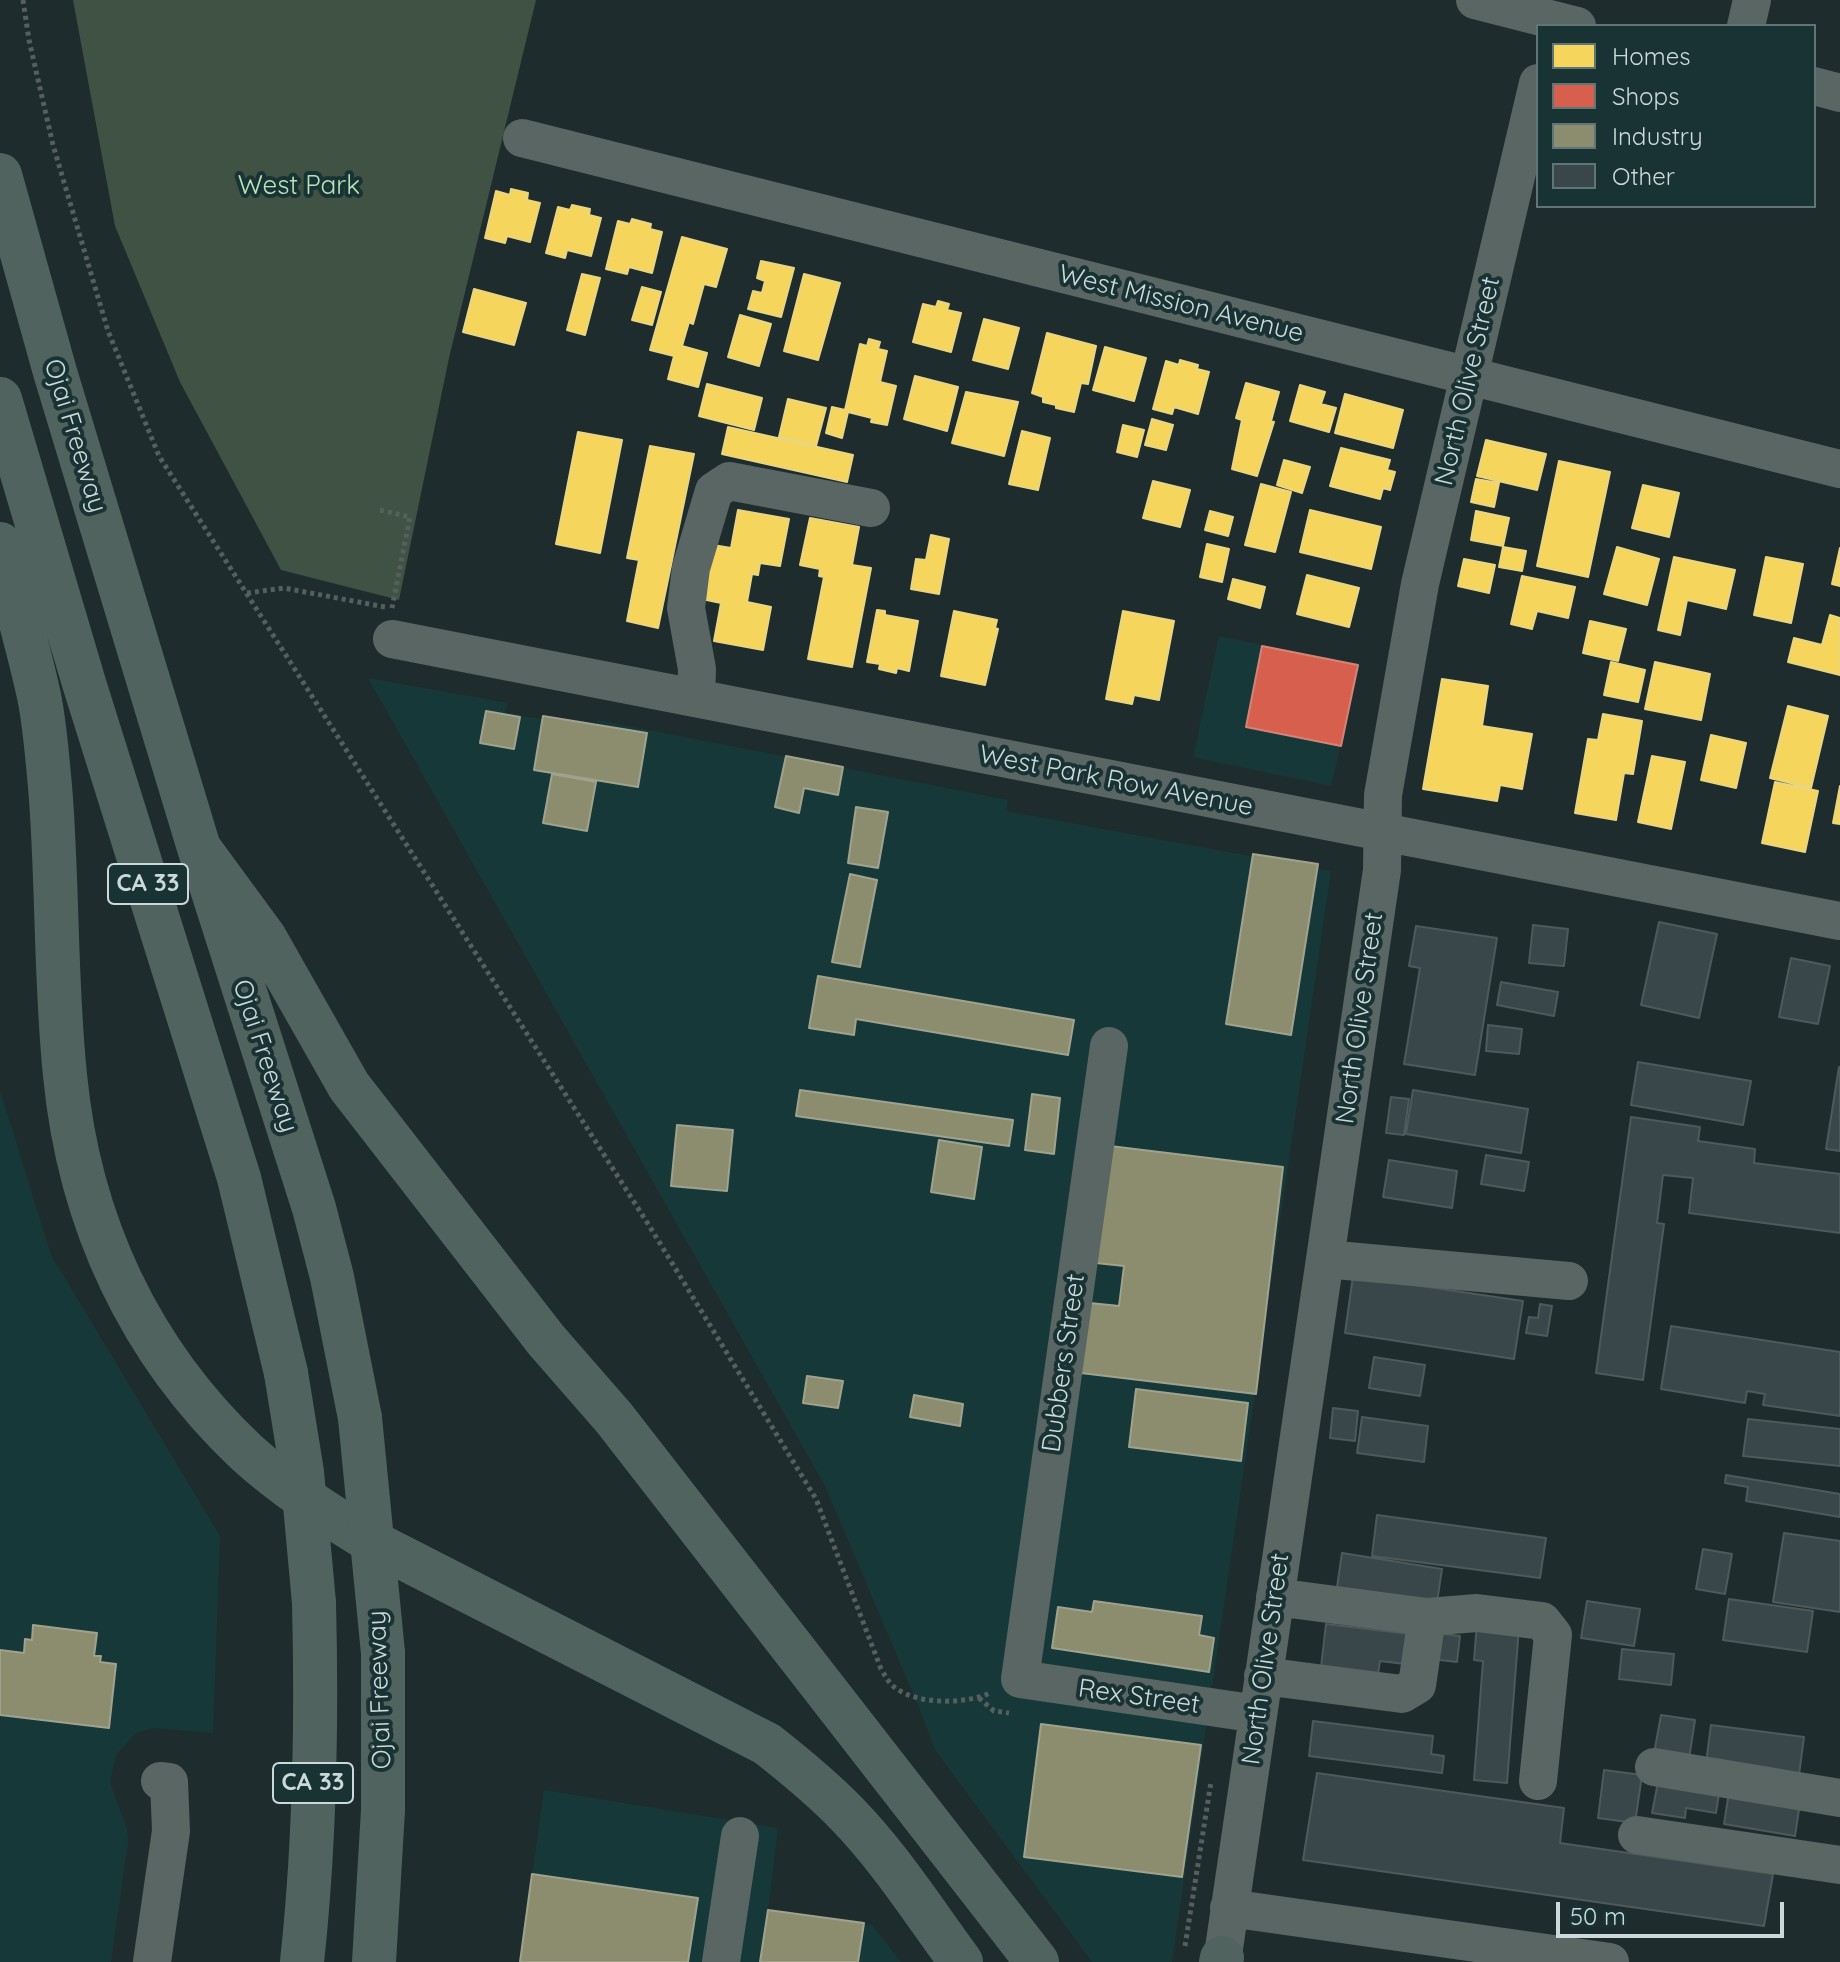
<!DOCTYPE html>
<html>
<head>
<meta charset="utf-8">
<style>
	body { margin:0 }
	#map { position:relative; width:1840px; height:1962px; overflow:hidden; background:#1f2c2d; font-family:Quicksand,sans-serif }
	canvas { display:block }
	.legend { position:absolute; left:1536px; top:24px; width:280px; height:184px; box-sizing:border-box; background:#193233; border:2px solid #607576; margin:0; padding:10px 14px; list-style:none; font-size:24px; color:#cbd9da }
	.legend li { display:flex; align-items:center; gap:16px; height:40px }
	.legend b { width:40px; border:2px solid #607576 }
	.scale { position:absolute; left:1556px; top:1902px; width:228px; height:36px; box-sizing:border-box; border:4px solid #cbd9da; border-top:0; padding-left:10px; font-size:24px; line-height:28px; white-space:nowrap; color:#cbd9da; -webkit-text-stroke:6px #193233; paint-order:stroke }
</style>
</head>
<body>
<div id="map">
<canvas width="1840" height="1962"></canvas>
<ul class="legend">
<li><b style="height:22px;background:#f6d55c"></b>Homes</li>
<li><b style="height:22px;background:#d6604d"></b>Shops</li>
<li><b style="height:22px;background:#8c8c6e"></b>Industry</li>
<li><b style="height:22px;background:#3a474a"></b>Other</li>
</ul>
<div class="scale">50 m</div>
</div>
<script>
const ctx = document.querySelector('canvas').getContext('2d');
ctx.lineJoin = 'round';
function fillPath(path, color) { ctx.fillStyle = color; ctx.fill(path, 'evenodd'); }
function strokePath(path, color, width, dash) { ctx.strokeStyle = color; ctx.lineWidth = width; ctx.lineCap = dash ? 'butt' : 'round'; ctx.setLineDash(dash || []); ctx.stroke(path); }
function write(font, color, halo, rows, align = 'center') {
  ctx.font = font + ' Quicksand,sans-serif'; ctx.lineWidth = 8; ctx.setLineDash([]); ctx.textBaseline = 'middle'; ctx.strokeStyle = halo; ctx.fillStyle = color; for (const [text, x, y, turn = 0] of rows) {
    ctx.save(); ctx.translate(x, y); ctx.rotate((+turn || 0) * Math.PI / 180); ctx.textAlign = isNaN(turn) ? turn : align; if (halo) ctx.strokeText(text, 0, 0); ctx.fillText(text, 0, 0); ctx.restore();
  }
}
fillPath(new Path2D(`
	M1219,636L1360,665L1331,786L1193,757Z
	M368,678L508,703L505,713L596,728L597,720L1008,800L1006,811L1331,871L1172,1962H1092L935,1750L920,1710L825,1486Z
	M0,1090L51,1255L220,1536L213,1733L154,1728L136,1733L116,1755L110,1782L127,1829L128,1843L111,1962H0Z
	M544,1790L778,1828L768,1910L872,1925L901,1962H520Z`), '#173839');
fillPath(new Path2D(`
	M73,0H536L449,358L399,600L281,570L180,382L115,226Z`), '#3f5243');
const homes = new Path2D(`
	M511,189L528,193L527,200L540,203L530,242L507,236L505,243L485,238L496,191L510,195Z
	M572,205L590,209L589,215L601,218L591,256L567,250L565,258L546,253L558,207L570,210Z
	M632,219L651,224L650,229L662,232L652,273L629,267L627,274L606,269L618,221L630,224Z
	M682,237L727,249L716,287L704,284L693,324L689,322L682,346L707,353L698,387L668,379L674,356L650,350Z
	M761,261L794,268L781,317L748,309L753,291L762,293L765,281L757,278Z
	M582,274L600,278L585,335L567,330Z
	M804,274L840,283L818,360L784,351Z
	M642,287L661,292L652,325L632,320Z
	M474,289L526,303L514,345L463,332Z
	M938,301L949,304L947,310L961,313L951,352L913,342L923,304L936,307Z
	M740,315L771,324L759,366L728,357Z
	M984,319L1019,328L1008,369L973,360Z
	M1047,333L1096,346L1088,384L1081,383L1074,412L1056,408V405L1043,402V397L1032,393Z
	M869,339L880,342L878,349L887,351L880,382L896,386L887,425L871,422L872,418L848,412L842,438L826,433L832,407L845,410L860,344L867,346Z
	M1105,347L1146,358L1134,401L1093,390Z
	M1180,360L1198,365L1197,369L1209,372L1198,414L1174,407L1172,414L1153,409L1166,361L1179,365Z
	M915,376L958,387L947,431L904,419Z
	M1246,383L1279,392L1271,421L1274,422L1257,476L1232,469L1242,420L1236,418Z
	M707,384L762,398L754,430L699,416Z
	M1300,385L1325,392L1321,404L1336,408L1329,432L1290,421Z
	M966,392L1018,402L1004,456L952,443Z
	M1345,394L1403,410L1393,448L1335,433Z
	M788,399L826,408L816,446L779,437Z
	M1152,419L1173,425L1166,450L1145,445Z
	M1123,425L1144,430L1137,457L1117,452Z
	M728,427L853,455L847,482L722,454Z
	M1022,431L1050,438L1038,490L1009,484Z
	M578,432L622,440L600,553L556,544Z
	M1486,440L1546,454L1537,490L1477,476Z
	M650,446L694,454L658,628L627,621L639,560L627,558Z
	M1341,448L1390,460L1387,470L1395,472L1390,490L1383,488L1380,499L1330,486Z
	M1284,460L1310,467L1302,493L1277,485Z
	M1559,461L1610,472L1588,577L1537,566Z
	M1476,479L1499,483L1494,507L1471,502Z
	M1153,481L1190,490L1180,527L1143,518Z
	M1261,484L1291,492L1275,552L1245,545Z
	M1643,485L1679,493L1669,537L1632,528Z
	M738,510L789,519L780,566L760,563L758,575L752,574L747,602L771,607L763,650L714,641L721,603L702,599L713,545L731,548Z
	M1310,510L1381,527L1371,569L1300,552Z
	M1210,511L1233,517L1228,536L1205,530Z
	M1476,511L1509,518L1503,546L1471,540Z
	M810,518L859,527L852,565L871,568L852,667L808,659L824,577L819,576L820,569L800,565Z
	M931,535L949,539L939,594L911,589L916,559L926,560Z
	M1207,544L1229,549L1222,582L1200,577Z
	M1503,547L1526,551L1522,571L1499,567Z
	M1617,547L1659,559L1647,605L1604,594Z
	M1840,548V586L1832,584Z
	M1674,557L1735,570L1726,609L1687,600L1680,635L1658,630Z
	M1766,557L1803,564L1791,623L1754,615Z
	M1464,559L1495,565L1489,593L1458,586Z
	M1307,575L1359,588L1349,627L1297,614Z
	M1522,576L1575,587L1568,618L1537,611L1532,629L1511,624Z
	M1233,579L1265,587L1260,608L1228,599Z
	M877,610L885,611V615L918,621L909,671L897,668L896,673L879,669L880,664L867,662Z
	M954,611L997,620L995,628L998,629L985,685L941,676Z
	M1123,611L1174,621L1159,700L1134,695L1132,704L1106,699Z
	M1830,615L1840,618V675L1788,662L1794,638L1822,645Z
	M1590,621L1626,629L1618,661L1583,653Z
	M1611,662L1645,670L1638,702L1604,695Z
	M1655,662L1710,674L1701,720L1645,709Z
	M1442,679L1488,686L1482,726L1532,734L1522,789L1500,785L1497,801L1423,789Z
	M1788,706L1828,716L1811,788L1770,778Z
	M1603,714L1642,721L1633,774L1624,773L1616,820L1575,813L1588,739L1598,740Z
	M1711,735L1746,743L1736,788L1701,780Z
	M1652,756L1685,762L1671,829L1638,822Z
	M1775,782L1818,791L1805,852L1762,843Z
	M1840,786V824L1833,823Z`);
fillPath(homes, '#f6d55c');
strokePath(homes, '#e9d682', 2);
const shops = new Path2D(`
	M1262,646L1358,665L1341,746L1246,727Z`);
fillPath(shops, '#d6604d');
strokePath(shops, '#d38477', 2);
const industry = new Path2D(`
	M486,711L520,717L514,749L480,743Z
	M543,716L647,733L638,787L534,770Z
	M786,756L843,767L838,795L804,788L799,813L775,807Z
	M552,774L596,782L587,831L543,823Z
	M856,807L888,812L878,868L848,863Z
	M1253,854L1318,864L1291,1035L1226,1024Z
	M850,874L877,880L860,967L832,962Z
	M818,976L1074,1020L1068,1055L856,1019L854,1035L809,1028Z
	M800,1090L1013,1120L1009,1146L796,1116Z
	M1032,1094L1060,1098L1054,1154L1025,1150Z
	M677,1125L733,1130L727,1191L671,1186Z
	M939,1140L982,1147L974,1199L931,1192Z
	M1110,1146L1283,1167L1256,1394L1081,1373L1090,1303L1119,1306L1124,1266L1096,1263Z
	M807,1376L843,1381L838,1408L803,1403Z
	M1136,1389L1248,1403L1241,1461L1129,1447Z
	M914,1395L963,1404L960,1426L910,1417Z
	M1094,1601L1202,1616L1199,1635L1214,1638L1209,1672L1052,1648L1058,1607L1092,1612Z
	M33,1625L97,1633L94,1656H101L100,1662L116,1664L109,1728L0,1715V1650L24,1653L25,1639L32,1640Z
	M1041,1724L1201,1745L1182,1877L1024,1857Z
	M532,1874L698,1898L688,1962H520Z
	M768,1910L864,1923L858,1962H760Z`);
fillPath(industry, '#8c8c6e');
strokePath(industry, '#9fa38e', 2);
const building = new Path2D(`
	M1659,922L1717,934L1699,1018L1641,1005Z
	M1533,925L1568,929L1564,966L1529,963Z
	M1416,926L1497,938L1475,1075L1404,1064L1420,968L1409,966Z
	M1791,958L1830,966L1818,1024L1779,1017Z
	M1501,982L1558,992L1554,1016L1497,1005Z
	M1488,1025L1522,1029L1519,1054L1486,1051Z
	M1638,1062L1751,1081L1743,1125L1631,1105Z
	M1839,1067H1840V1151L1826,1149Z
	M1413,1090L1528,1109L1521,1153L1406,1134Z
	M1391,1097L1409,1099L1404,1135L1386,1133Z
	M1631,1117L1700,1127L1698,1141L1755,1149L1754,1163L1840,1174V1233L1689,1213L1693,1178L1663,1175L1657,1223L1664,1224L1643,1380L1596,1373Z
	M1486,1155L1529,1162L1524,1191L1481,1184Z
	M1389,1160L1457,1171L1452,1208L1383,1197Z
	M1353,1276L1523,1301L1514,1359L1345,1333Z
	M1540,1304L1552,1306L1547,1336L1526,1333L1529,1317L1538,1318Z
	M1671,1326L1840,1352V1416L1763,1405L1765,1394L1747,1391L1745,1403L1661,1389Z
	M1374,1357L1425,1365L1420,1396L1369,1388Z
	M1333,1408L1358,1411L1355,1441L1330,1438Z
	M1362,1417L1428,1426L1424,1462L1357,1453Z
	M1748,1419L1840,1429V1466L1743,1456Z
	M1726,1475L1840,1494V1517L1746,1501L1748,1487L1725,1483Z
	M1377,1515L1546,1538L1540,1578L1372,1556Z
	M1784,1533L1840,1541V1612L1773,1602Z
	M1703,1549L1732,1554L1725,1594L1696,1589Z
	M1342,1553L1442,1569L1437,1602L1337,1587Z
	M1729,1599L1813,1611L1807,1652L1723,1640Z
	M1587,1601L1640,1609L1634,1646L1581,1638Z
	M1477,1623L1519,1627L1507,1783L1474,1780L1483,1661L1474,1660Z
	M1326,1624L1409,1634L1405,1664L1380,1661L1378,1674L1321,1667Z
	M1436,1633L1460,1636L1457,1662L1432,1659Z
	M1622,1649L1674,1654L1671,1685L1619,1679Z
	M1661,1715L1695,1720L1688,1765L1653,1759Z
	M1313,1721L1433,1736L1431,1754L1444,1756L1442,1773L1309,1756Z
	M1711,1725L1804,1737L1799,1775L1706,1763Z
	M1604,1770L1642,1775L1635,1823L1598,1818Z
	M1317,1773L1564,1808L1560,1843L1773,1874L1764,1926L1303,1860Z
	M1659,1777L1720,1787L1716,1813L1686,1808L1685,1818L1652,1813Z
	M1729,1792L1800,1803L1795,1836L1724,1824Z`);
fillPath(building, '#3a474a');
strokePath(building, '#4e595b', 2);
strokePath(new Path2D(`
	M23,0L29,40L53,145L108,331L159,456L650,1227L816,1499L881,1669C886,1677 889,1684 897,1689C920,1705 965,1704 990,1693
	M380,510L410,517L392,608
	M247,593L284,588L385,607
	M979,1698L994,1711L1009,1713
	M1185,1946L1211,1782`), '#55605e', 5, [4, 4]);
strokePath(new Path2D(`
	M1475,0L1577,26
	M1746,26L1752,0
	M1814,86L1840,93
	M522,138L1840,469
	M392,639L1840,921
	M696,698L697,669L686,608L691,568L714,491L729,481L871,508
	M1109,1046L1020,1679L1258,1714
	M1325,1259L1569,1281
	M1275,1597L1427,1617L1477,1613L1542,1621L1553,1635L1538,1781
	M1263,1676L1402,1694L1417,1685L1427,1617
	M1654,1767L1840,1798
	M1637,1835L1840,1865
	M1229,1908L1610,1962
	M152,1962L171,1831L169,1782L160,1781
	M721,1962L740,1836
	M1222,1962L1382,870L1383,795L1420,584L1538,83`), '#596663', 38);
strokePath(new Path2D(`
	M0,175L55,372L199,848L314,1208L332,1277L360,1418
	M0,399L84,683L239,1178L286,1373
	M0,544C13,595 28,645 39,696C45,725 47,756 50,786C58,882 55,979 65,1075C79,1221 139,1351 246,1452C284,1487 330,1516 374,1543L767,1744C795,1766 822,1788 847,1814C890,1858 924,1912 961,1962
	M199,848L265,938L349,1086L546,1340L614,1418L1037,1962
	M302,1962C315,1843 317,1723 314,1603
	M374,1962L383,1810V1653
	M1221,1962L1222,1958`), '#51635f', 44);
strokePath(new Path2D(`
	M286,1373L302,1472L314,1603
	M360,1418L383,1653`), '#51635f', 44);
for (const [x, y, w] of [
	[148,884,80],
	[313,1783,80]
]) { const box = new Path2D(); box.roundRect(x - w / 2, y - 20, w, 40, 6); ctx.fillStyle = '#193233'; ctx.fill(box); strokePath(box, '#cbd9da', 2); }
write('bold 24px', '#cbd9da', null, [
	["CA 33",148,884],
	["CA 33",313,1783]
]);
write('26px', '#b5e4b9', '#193233', [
	["West Park",299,186]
]);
write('26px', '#cbd9da', '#193233', [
	["West Mission Avenue",1181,304,14],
	["North Olive Street",1468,381,-77],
	["Ojai Freeway",75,436,73],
	["West Park Row Avenue",1116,781,11],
	["North Olive Street",1360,1018,-82],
	["Ojai Freeway",265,1056,72],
	["Dubbers Street",1064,1363,-82],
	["North Olive Street",1266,1659,-82],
	["Ojai Freeway",380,1690,-92],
	["Rex Street",1139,1697,8]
]);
</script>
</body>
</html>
